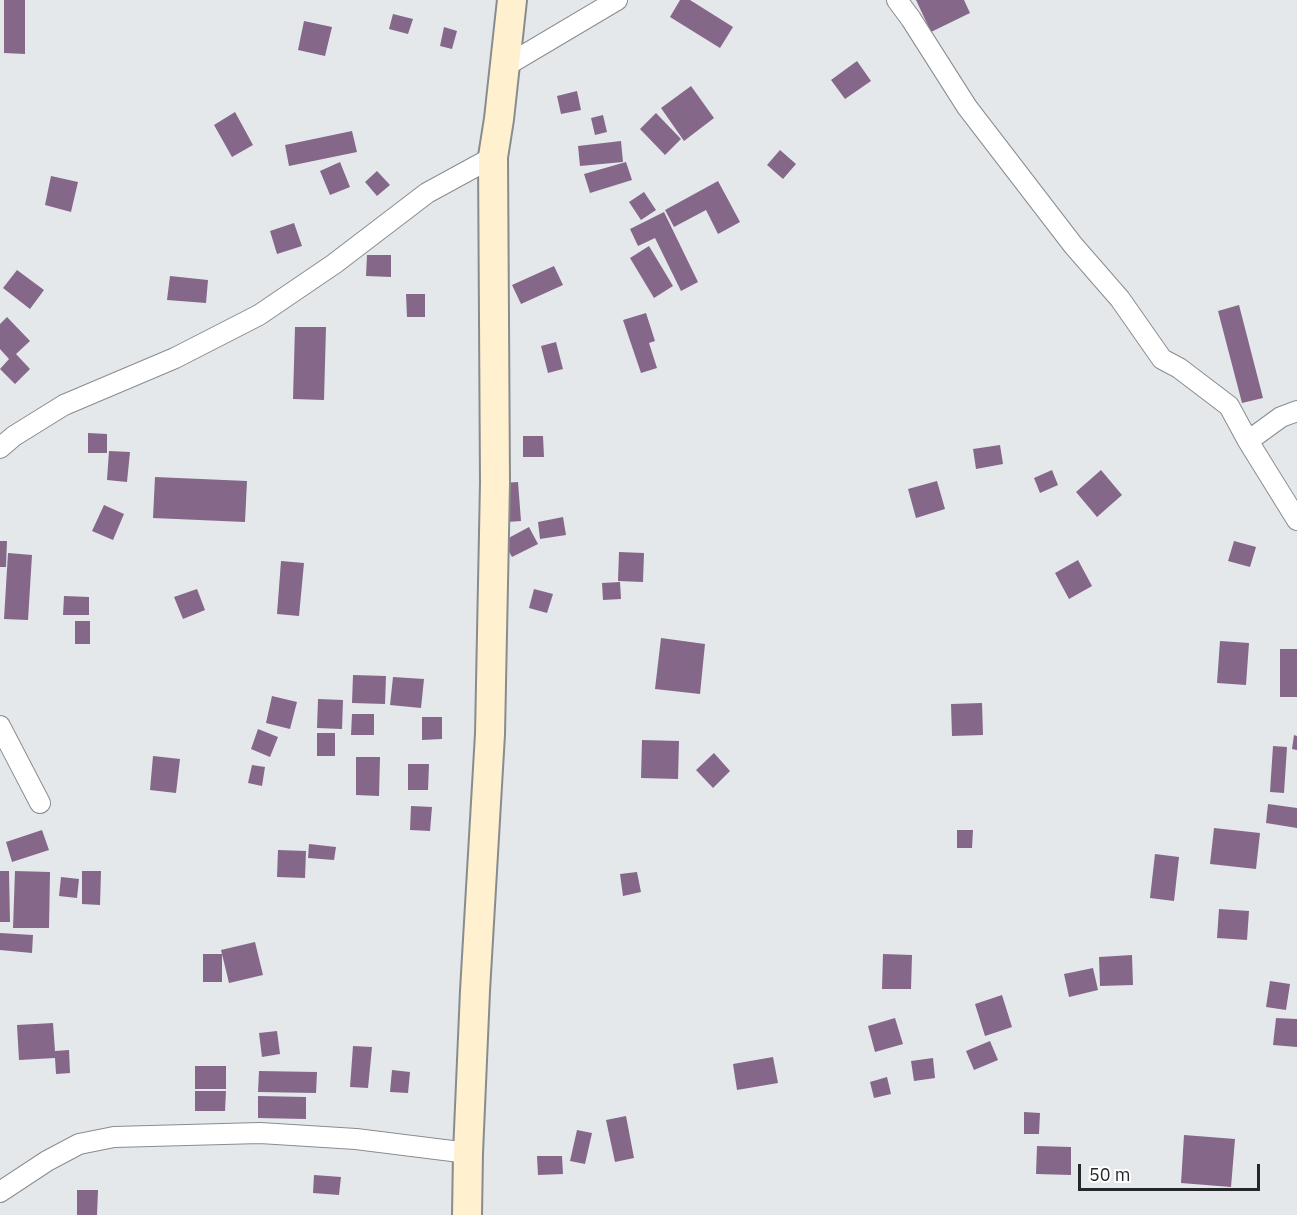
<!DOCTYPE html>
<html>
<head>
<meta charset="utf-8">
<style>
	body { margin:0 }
	#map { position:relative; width:1297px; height:1215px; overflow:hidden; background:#e4e8eb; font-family:"IBM Plex Sans",sans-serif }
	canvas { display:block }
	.scale { position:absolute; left:1078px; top:1164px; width:182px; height:27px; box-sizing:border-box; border:3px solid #252627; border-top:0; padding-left:8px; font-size:18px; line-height:21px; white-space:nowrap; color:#252627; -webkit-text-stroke:4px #fff; paint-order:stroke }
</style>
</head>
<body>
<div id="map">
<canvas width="1297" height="1215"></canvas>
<div class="scale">50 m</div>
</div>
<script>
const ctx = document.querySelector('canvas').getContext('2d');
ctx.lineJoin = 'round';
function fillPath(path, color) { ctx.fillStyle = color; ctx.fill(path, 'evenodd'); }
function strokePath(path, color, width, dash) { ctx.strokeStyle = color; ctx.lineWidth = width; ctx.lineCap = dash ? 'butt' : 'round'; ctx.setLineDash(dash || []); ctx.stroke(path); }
fillPath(new Path2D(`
	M4,0H25V54L4,53Z
	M680,0H690L733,27L720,48L670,17Z
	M916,0H964L970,13L931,32Z
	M393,14L413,19L408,34L389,29Z
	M304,21L332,27L325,56L298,50Z
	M444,27L457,31L452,49L440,46Z
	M857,61L871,81L845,99L831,80Z
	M691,86L714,118L684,141L661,108Z
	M577,91L581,110L561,114L557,96Z
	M235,112L253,145L232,157L214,125Z
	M656,113L681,139L665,155L640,129Z
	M603,115L607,132L595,135L591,118Z
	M352,131L357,152L289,166L285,145Z
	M621,141L623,162L580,166L578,146Z
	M780,150L796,164L783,179L767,165Z
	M340,162L350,187L330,195L320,171Z
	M626,162L632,180L590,193L584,174Z
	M377,171L390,185L377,196L365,182Z
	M51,176L78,182L71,212L45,205Z
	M718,181L740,222L718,234L706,210L674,227L665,210Z
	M644,192L656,210L641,220L629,202Z
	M664,212L698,282L681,291L655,238L638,246L630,229Z
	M294,223L302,246L277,254L270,231Z
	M649,246L673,286L654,298L630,258Z
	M367,255H391V277L366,276Z
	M554,266L563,285L521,304L512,285Z
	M17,270L44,290L30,309L3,288Z
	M170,276L208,280L206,303L167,300Z
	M406,294H425V317H407Z
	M1239,305L1263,398L1242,403L1218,311Z
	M646,313L655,341L649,343L657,368L641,373L623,320Z
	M7,317L30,341L16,354L30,369L15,384L0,369L9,359L0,349V324Z
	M295,327H326L324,400L293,399Z
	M556,342L563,369L548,373L541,346Z
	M88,433L107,434V453H88Z
	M523,436H543L544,457H523Z
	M1000,445L1003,464L976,469L973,449Z
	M109,451L130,452L127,482L107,480Z
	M1052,470L1058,485L1040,493L1034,478Z
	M1101,470L1122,495L1097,517L1076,492Z
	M155,477L247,481L245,522L153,518Z
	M937,481L945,509L916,518L908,489Z
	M518,482L521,521L507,522L504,483Z
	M104,505L124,514L113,540L92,531Z
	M563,517L566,535L540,539L538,522Z
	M529,527L538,544L512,557L503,541Z
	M0,541H7L6,567H0Z
	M1234,541L1256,547L1250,567L1228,561Z
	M619,552L644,553L643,582L618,581Z
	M8,553L32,555L28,620L4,619Z
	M1078,560L1092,586L1069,599L1055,573Z
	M281,561L304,563L299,616L277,614Z
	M620,582L621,599L603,600L602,583Z
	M197,589L205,610L183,619L174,597Z
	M534,589L553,594L547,613L529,608Z
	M64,596L89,597V615H63Z
	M75,621H90V644H75Z
	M661,638L705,644L700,694L655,689Z
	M1220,641L1249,643L1246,685L1217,683Z
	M1280,649H1297V697H1280Z
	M353,675L386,676L385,704L352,703Z
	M393,677L424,679L421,708L390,705Z
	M272,696L297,702L290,729L266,723Z
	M318,699L343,700L342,729L317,728Z
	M982,703L983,735L952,736L951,704Z
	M352,714H374V735H351Z
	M422,717H442V739L422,740Z
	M258,729L278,737L270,757L251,749Z
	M317,733H335V756H317Z
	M1294,735L1297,736V750L1292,749Z
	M642,740L679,741L678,779L641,778Z
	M1273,746L1287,747L1284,793L1270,792Z
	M714,753L730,771L713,788L696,770Z
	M153,756L180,759L176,793L150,790Z
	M356,757H380L379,796L356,795Z
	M408,764H429L428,790H408Z
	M252,765L265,767L262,786L248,783Z
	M1268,804L1297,808V828L1266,823Z
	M411,806L432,807L430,831L410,830Z
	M1214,828L1260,833L1256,869L1210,864Z
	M42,830L49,850L12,862L6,842Z
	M957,830H973L972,848H957Z
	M309,844L336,847L334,860L308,858Z
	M278,850L306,851L305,878L277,877Z
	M1155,854L1179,857L1174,901L1150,898Z
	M0,871H9L10,922H0Z
	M15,871L50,872L49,928H13Z
	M82,871H101L100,905L82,904Z
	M637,872L641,892L623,896L620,874Z
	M61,877L79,879L77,898L59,896Z
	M1219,909L1249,911L1247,940L1217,938Z
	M0,933L33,935L32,953L0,950Z
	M255,942L263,975L229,983L221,950Z
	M203,954H222V982H203Z
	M883,954L912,955L911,989H882Z
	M1132,955L1133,985L1100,986L1099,957Z
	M1093,968L1098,990L1069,997L1064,974Z
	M1270,981L1290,984L1286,1010L1266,1007Z
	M1002,995L1012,1027L985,1036L975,1004Z
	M895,1018L903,1044L875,1052L868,1026Z
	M1276,1018L1297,1019V1047L1273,1045Z
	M53,1023L55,1051L69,1050L70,1073L56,1074L55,1058L19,1060L17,1025Z
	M277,1031L280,1054L262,1057L259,1033Z
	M990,1041L998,1060L974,1070L966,1051Z
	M353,1046L372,1047L368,1088L350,1087Z
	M773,1057L778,1083L737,1090L733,1064Z
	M933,1058L935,1078L914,1081L911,1061Z
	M195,1066H226V1089H195Z
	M392,1070L410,1072L408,1093L390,1092Z
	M259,1071L317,1072L316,1093L258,1092Z
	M887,1077L891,1094L874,1098L870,1082Z
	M195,1091H226L225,1111H195Z
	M258,1096L306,1097V1119L258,1118Z
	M1024,1112L1040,1113L1039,1134H1024Z
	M626,1116L634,1158L615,1162L606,1120Z
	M577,1130L592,1133L585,1164L570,1161Z
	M1184,1135L1235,1139L1231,1187L1181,1183Z
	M1037,1146L1071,1147V1175L1036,1174Z
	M537,1156H562L563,1174L538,1175Z
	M314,1175L341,1177L339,1195L313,1193Z
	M77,1190H98L97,1215H77Z`), '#856789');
const street = new Path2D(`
	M897,0L911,19L967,107L1073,245L1120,299L1162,359L1179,368L1229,406L1248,441L1297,520
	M504,67L617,0
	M1248,441L1281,417L1297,411
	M0,448L14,436L64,405L175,358L259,315L334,264L427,193L493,157
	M0,726L40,803
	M0,1192L47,1161L79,1144L114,1137L260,1133L356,1139L468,1153`);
const secondary = new Path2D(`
	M467,1215L468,1153L475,991L490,734L495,483L493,157L499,119L512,0`);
strokePath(street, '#898c8f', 22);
strokePath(secondary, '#898c8f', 32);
strokePath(street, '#fff', 20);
strokePath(secondary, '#fff0cf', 28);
</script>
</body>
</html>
